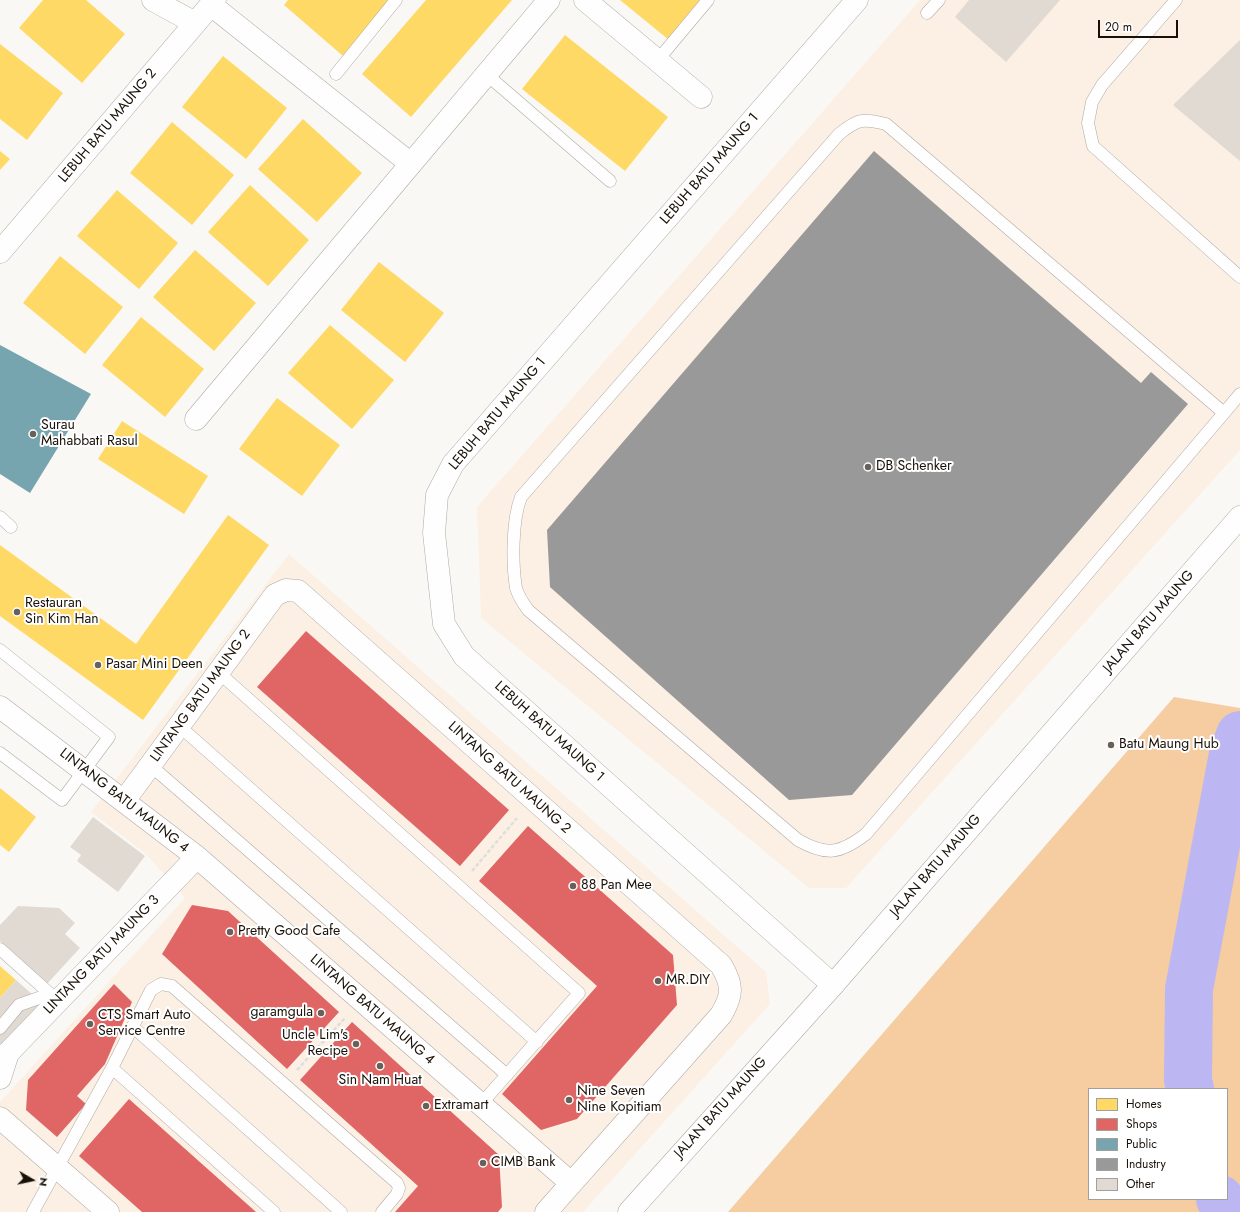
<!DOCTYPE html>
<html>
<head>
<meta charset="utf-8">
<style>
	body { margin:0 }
	#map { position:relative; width:1240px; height:1212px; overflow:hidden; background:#faf8f5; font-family:Jost,sans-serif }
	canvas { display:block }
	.legend { position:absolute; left:1088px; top:1088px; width:140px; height:112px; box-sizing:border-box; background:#fff; border:1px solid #a39f9c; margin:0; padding:5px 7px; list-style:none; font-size:12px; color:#191007 }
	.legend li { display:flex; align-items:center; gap:8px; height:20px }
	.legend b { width:20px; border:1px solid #a39f9c }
	.north { position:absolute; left:12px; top:1160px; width:40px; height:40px; -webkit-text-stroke:3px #fff; paint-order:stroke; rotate:99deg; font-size:11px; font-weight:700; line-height:16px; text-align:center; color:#191007 }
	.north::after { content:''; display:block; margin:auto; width:14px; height:18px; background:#191007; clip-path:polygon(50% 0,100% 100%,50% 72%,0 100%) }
	.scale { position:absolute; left:1098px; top:20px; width:80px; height:18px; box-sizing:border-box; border:2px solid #191007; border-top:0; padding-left:5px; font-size:12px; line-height:14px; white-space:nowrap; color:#191007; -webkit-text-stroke:3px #fff; paint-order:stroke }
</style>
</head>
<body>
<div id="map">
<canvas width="1240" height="1212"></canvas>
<ul class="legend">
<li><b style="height:11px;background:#ffd966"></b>Homes</li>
<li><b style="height:11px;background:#e06666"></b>Shops</li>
<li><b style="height:11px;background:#76a5af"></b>Public</li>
<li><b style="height:11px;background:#999"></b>Industry</li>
<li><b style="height:11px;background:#e0dad3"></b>Other</li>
</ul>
<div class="north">N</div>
<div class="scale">20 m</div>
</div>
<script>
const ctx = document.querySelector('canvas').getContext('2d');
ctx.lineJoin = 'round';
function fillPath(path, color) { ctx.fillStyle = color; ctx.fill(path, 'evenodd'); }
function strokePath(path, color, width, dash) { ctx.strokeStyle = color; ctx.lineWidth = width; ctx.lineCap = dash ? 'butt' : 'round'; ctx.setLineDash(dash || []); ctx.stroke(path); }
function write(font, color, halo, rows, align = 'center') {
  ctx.font = font + ' Jost,sans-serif'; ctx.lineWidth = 4; ctx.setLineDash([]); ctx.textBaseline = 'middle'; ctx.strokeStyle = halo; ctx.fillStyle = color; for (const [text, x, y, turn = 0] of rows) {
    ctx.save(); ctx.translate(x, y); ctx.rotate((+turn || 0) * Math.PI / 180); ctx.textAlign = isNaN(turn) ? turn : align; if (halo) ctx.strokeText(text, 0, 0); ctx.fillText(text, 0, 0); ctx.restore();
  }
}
fillPath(new Path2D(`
	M920,0H1240V450L846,888H809L481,618L477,507Z
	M289,554L766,972L770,1004L583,1212H0V1102L185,898L146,854L91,812Z`), '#fcf0e4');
fillPath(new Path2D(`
	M1174,697L1240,708V1212H728ZM1089,1089H1227V1199H1089Z`), '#f6cda1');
fillPath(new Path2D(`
	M43,0H86L125,34L82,83L19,28Z
	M288,0H392L343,56L284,5Z
	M426,0H512L411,117L362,74Z
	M620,0H701L669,40Z
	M565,35L668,117L625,171L522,89Z
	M0,44L63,93L27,140L0,119Z
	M223,56L287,108L246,159L182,107Z
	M303,119L362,173L317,222L258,169Z
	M172,122L234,175L192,225L130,173Z
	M0,151L10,159L0,170Z
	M250,185L309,240L268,286L208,232Z
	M117,190L178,243L139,289L77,236Z
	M195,250L256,303L214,351L153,297Z
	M60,256L123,307L85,354L23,303Z
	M379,262L444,313L405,362L341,310Z
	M141,317L204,369L165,417L102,365Z
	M330,325L394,380L352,429L288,373Z
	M277,398L340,445L302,496L239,449Z
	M122,421L208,476L184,514L98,459Z
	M228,515L269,545L143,720L0,616V545L136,644Z
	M0,788L36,817L9,852L0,845Z
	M0,966L16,980L0,998Z`), '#ffd966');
fillPath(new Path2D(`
	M306,631L509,810L460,866L257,687Z
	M528,826L673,955L677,1005L577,1119L541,1130L502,1094L597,986L479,881Z
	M192,905L228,911L339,1012L287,1069L162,954Z
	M114,984L132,1002L105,1064L77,1096L86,1104L57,1137L26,1110L28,1080Z
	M352,1022L499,1155L502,1207L498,1212H395L418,1186L300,1080Z
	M129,1099L256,1212H142L79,1156Z`), '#e06666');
fillPath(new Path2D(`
	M0,345L91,394L30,493L0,474Z`), '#76a5af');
fillPath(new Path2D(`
	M874,151L1141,383L1151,372L1188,404L852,795L789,800L550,587L547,530Z`), '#999');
strokePath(new Path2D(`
	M1190,1089L1188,1080L1189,989L1233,754L1240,735
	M1220,1199L1226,1212`), '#bcb6f3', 48);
fillPath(new Path2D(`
	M969,0H1060L1006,62L955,17Z
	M1240,40V161L1173,105Z
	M93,817L145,856L118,892L77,861L81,855L70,847Z
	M18,906L59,908L75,923L65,934L80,948L46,985L0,941V925Z
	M16,980L41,1002L0,1048V998Z`), '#e0dad3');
const service = new Path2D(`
	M1176,0L1102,85L1092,102L1088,123L1093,146L1240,277
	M927,13L939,0
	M657,61L708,0
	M336,74L396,0
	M486,74L610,181
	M1224,413L886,124C862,118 858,119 839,134L521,497C512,520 512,563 516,588C518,596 523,603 528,610L798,840C826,856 840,854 866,834L1224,413L1240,394
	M0,517L11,527
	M0,650L109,737L62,800L0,753
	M218,672L579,993L481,1104
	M178,725L537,1042
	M150,765L507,1075
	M0,949L58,1001
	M133,1027L341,1212
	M0,1028L19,1005L50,994
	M112,1068L151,990L161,984L172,986L397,1183L399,1188L397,1194L382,1212
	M33,1212L112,1068L274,1212`);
const minor = new Path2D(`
	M153,0L195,23
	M585,0L701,97
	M211,5L411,164
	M0,252L215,0
	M196,419L549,0
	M0,707L197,857L571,1183
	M124,801L275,595L286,590L298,591L721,965C733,985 733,995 721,1015L546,1212
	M833,985L464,656L444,624L434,533L437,495L453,464L857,0
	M0,1057L8,1053L197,857
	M0,1078L8,1053
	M0,1118L108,1212`);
const tertiary = new Path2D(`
	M629,1212L833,985L1240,517`);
strokePath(service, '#afa9a3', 13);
strokePath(minor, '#afa9a3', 23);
strokePath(tertiary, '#afa9a3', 23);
strokePath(new Path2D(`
	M472,871L517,818
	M297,1070L345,1018`), '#e0dedd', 2.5, [4, 2]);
strokePath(service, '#fefefe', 12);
strokePath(minor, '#fefefe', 22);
strokePath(tertiary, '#fefefe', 22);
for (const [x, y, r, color] of [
	[33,434,4,"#68615a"],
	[868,467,4,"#68615a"],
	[17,612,4,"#68615a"],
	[98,665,4,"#68615a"],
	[1111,745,4,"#68615a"],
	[573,886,4,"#68615a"],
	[230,932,4,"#68615a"],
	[658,981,4,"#68615a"],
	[321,1013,4,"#68615a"],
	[90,1024,4,"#68615a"],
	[356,1044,4,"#68615a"],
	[380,1066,4,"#68615a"],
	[569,1100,4,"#68615a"],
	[426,1106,4,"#68615a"],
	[483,1163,4,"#68615a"]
]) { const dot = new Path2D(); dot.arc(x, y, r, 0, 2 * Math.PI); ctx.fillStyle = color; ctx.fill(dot); strokePath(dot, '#fff', 1.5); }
write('14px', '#191007', '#fff', [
	["LEBUH BATU MAUNG 2",108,126,-50],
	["LEBUH BATU MAUNG 1",710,169,-49],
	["LEBUH BATU MAUNG 1",498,414,-50],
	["JALAN BATU MAUNG",1149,622,-49],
	["LINTANG BATU MAUNG 2",201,696,-54],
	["LEBUH BATU MAUNG 1",549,732,42],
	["LINTANG BATU MAUNG 2",509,778,42],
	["LINTANG BATU MAUNG 4",124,801,38],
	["JALAN BATU MAUNG",936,866,-49],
	["LINTANG BATU MAUNG 3",102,955,-46],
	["LINTANG BATU MAUNG 4",372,1010,41],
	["JALAN BATU MAUNG",721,1108,-48]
]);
write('14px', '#191007', '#fff', [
	["Surau",41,426],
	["Mahabbati Rasul",41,442],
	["DB Schenker",876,467],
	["Restauran",25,604],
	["Sin Kim Han",25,620],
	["Pasar Mini Deen",106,665],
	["Batu Maung Hub",1119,745],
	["88 Pan Mee",581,886],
	["Pretty Good Cafe",238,932],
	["MR.DIY",666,981],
	["garamgula",313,1013,"right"],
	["CTS Smart Auto",98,1016],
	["Service Centre",98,1032],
	["Uncle Lim's",348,1036,"right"],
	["Recipe",348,1052,"right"],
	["Sin Nam Huat",380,1081,"center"],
	["Nine Seven",577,1092],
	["Nine Kopitiam",577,1108],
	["Extramart",434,1106],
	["CIMB Bank",491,1163]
], 'left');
</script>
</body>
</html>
